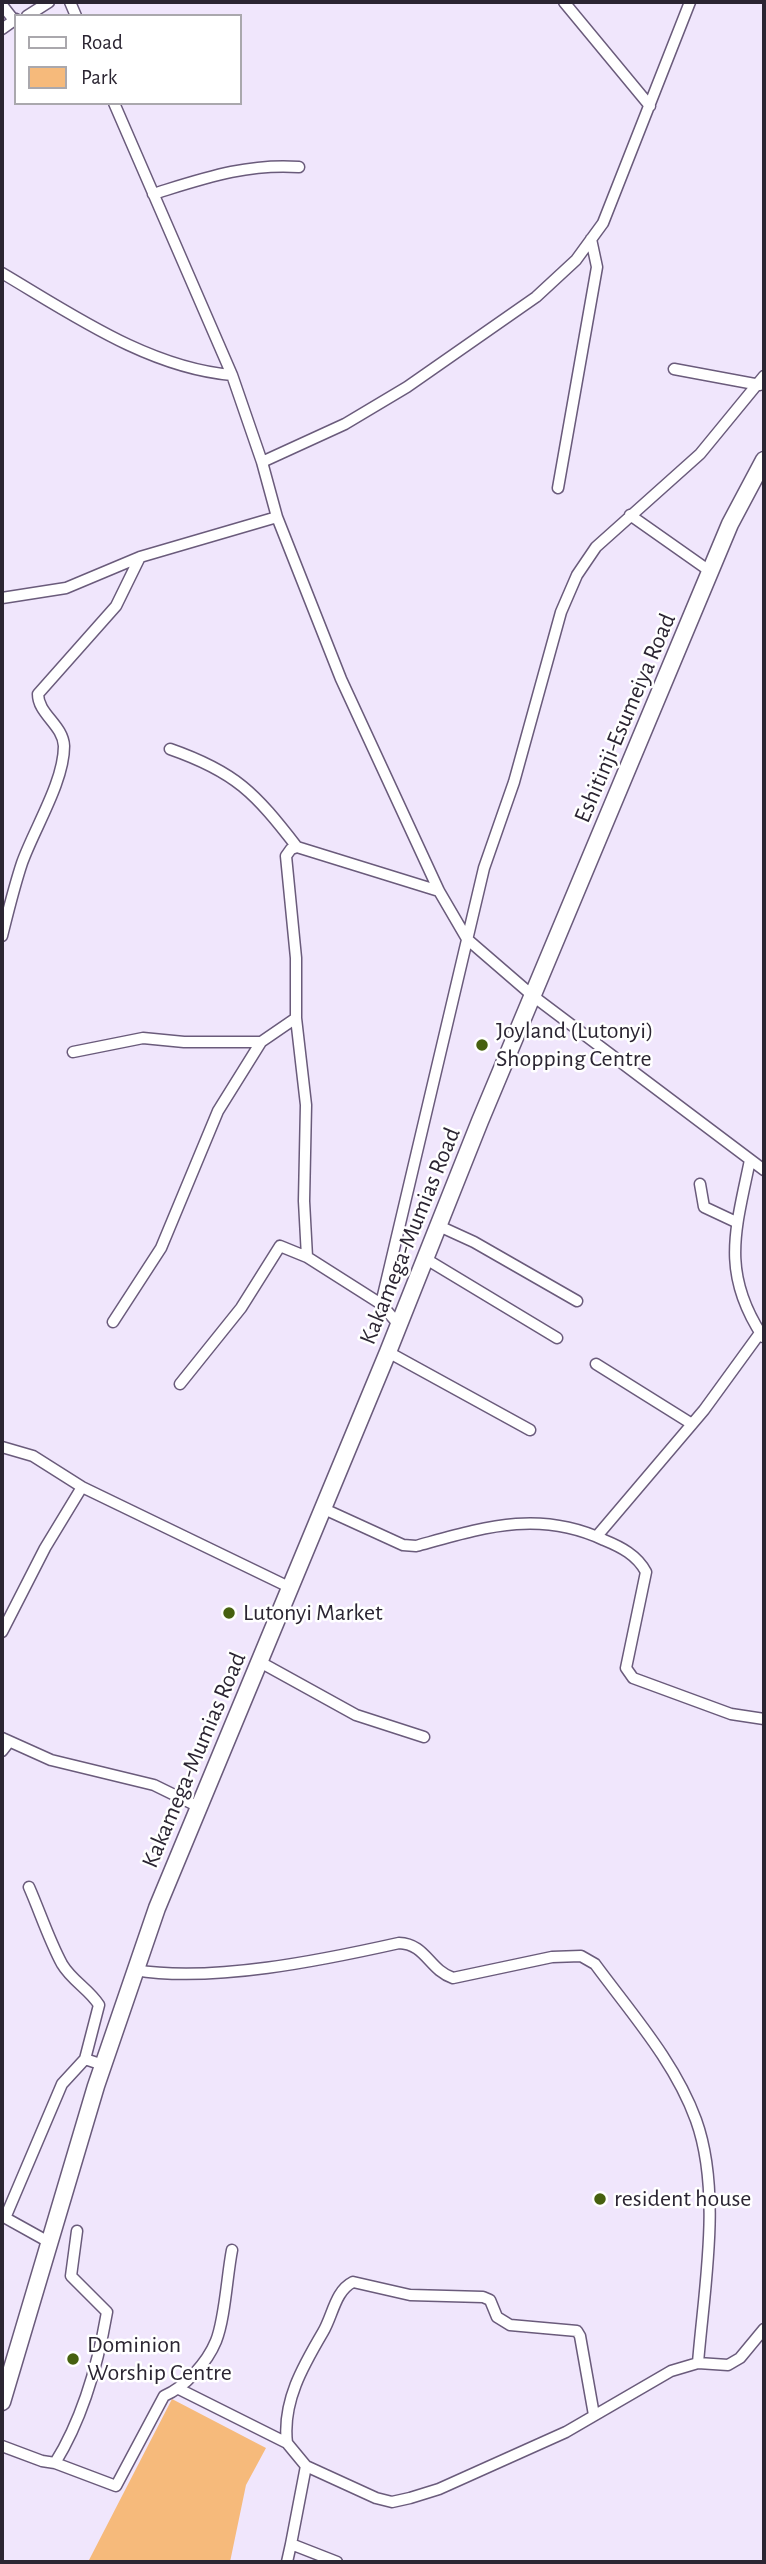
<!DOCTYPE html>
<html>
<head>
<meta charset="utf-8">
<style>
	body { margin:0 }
	#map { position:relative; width:766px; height:2564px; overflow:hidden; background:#f0e6fc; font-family:"Alegreya Sans",sans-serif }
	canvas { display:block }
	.frame { position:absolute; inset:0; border:4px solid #2b2532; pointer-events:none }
	.legend { position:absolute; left:14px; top:14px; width:228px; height:91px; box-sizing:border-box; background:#fff; border:2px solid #aaa8ad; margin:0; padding:9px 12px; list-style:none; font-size:21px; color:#2b2532 }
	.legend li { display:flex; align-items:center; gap:14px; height:35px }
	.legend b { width:35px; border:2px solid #aaa8ad }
</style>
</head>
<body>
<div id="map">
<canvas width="766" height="2564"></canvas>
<div class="frame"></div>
<ul class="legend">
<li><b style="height:9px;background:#fff"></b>Road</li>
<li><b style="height:19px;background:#f6ba7b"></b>Park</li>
</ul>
</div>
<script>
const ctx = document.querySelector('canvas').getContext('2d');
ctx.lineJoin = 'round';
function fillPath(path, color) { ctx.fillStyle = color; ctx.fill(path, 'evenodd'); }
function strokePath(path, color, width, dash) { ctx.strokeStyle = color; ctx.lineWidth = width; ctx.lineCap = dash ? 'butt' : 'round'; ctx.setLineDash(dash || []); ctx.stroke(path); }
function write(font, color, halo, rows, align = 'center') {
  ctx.font = font + ' "Alegreya Sans",sans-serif'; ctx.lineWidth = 5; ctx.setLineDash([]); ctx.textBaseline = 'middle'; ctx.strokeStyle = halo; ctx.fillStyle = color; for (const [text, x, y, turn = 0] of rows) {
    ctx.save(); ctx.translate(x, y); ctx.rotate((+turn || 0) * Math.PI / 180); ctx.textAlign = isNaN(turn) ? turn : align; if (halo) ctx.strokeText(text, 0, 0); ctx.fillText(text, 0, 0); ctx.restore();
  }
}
fillPath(new Path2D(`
	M172,2399L266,2448L246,2485L230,2562H88Z`), '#f6ba7b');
const minor = new Path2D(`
	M70,2L76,16
	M564,2L650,106
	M2,5L13,19
	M27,16L49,2
	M2,29L16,19
	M114,103L232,375L262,462L277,517L341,679L439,891L467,939L533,996L764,1170
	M153,194C202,179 247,163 299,167
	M2,273C73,315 149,368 232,375
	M674,369L760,385
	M262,462L345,424L407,387L536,297L576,260L603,223L690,2
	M558,488L597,267L591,239
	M630,515L711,572
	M2,598L66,588L140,557L277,517
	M170,749C236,772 255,793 297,847
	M2,936C8,912 14,887 22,863C34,829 64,782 64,746C63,725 38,714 38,694L116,606L140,557
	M73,1052L143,1038L184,1042H261
	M750,1160C736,1229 720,1272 763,1337
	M700,1184L704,1207L736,1222
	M439,1226L474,1242L577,1301
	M307,1257L381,1304
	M426,1259L557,1338
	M113,1322L161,1248L218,1111L261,1042L296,1018
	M399,1325L381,1304L484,868L514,782L561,612L577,575L596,547L700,454L764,376
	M388,1352L530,1430
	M596,1364L692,1424
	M180,1384L241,1308L280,1246L307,1257L304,1201L306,1105L296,1018V958L286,856L291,849L297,847L439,891
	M2,1447L33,1456L82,1487L291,1588
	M322,1508L403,1545L416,1546C482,1528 538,1509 604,1540C621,1547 637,1555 646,1572L626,1668L633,1678L731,1714L764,1719
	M597,1536L704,1410L760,1333
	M2,1632L45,1548L82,1487
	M260,1662L356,1715L424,1737
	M2,1738L51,1760L154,1785L199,1807
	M2,1751L9,1742
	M29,1887C40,1912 49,1940 62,1964C72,1981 89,1989 99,2005L85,2059
	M135,1970C212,1983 323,1960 399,1943C426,1944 429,1970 453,1978L552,1957L581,1956L595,1964C631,2013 675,2062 696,2120C722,2192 704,2288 698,2363
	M2,2216L47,2241
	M5,2218L62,2084L85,2059L103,2065
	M179,2389L287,2443L306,2466L291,2544
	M287,2443C282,2402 303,2366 323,2332C333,2315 335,2291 353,2282L410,2295L483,2297L490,2300L497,2317L510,2325L577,2331L580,2336L594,2415
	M2,2446L42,2461L55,2463C83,2418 98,2364 107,2312L71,2276L77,2231
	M55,2463L116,2486L164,2396C185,2387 207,2363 216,2341C225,2319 227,2275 232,2250
	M306,2466L376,2498L392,2502L410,2498L439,2489L566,2432L671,2371L698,2363L728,2365L740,2358L764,2329
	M287,2562L291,2544L337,2562`);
const trunk = new Path2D(`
	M2,2402L96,2086L157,1908L388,1352L480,1121L730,524L764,460`);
strokePath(minor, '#6a5b7b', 13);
strokePath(trunk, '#6a5b7b', 19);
strokePath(minor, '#fff', 10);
strokePath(trunk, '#fff', 16);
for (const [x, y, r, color] of [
	[482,1045,7,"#46600f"],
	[229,1613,7,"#46600f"],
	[600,2199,7,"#46600f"],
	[73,2359,7,"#46600f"]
]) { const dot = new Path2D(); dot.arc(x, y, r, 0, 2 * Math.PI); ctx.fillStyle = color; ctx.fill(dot); strokePath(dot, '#fff', 2.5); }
write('24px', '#2b2532', '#fff', [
	["Eshitinji-Esumeiya Road",625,718,-67],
	["Kakamega-Mumias Road",410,1236,-68],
	["Kakamega-Mumias Road",194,1760,-67]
]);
write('24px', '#2b2532', '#fff', [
	["Joyland (Lutonyi)",496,1031],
	["Shopping Centre",496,1059],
	["Lutonyi Market",243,1613],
	["resident house",614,2199],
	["Dominion",87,2345],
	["Worship Centre",87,2373]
], 'left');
</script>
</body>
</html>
